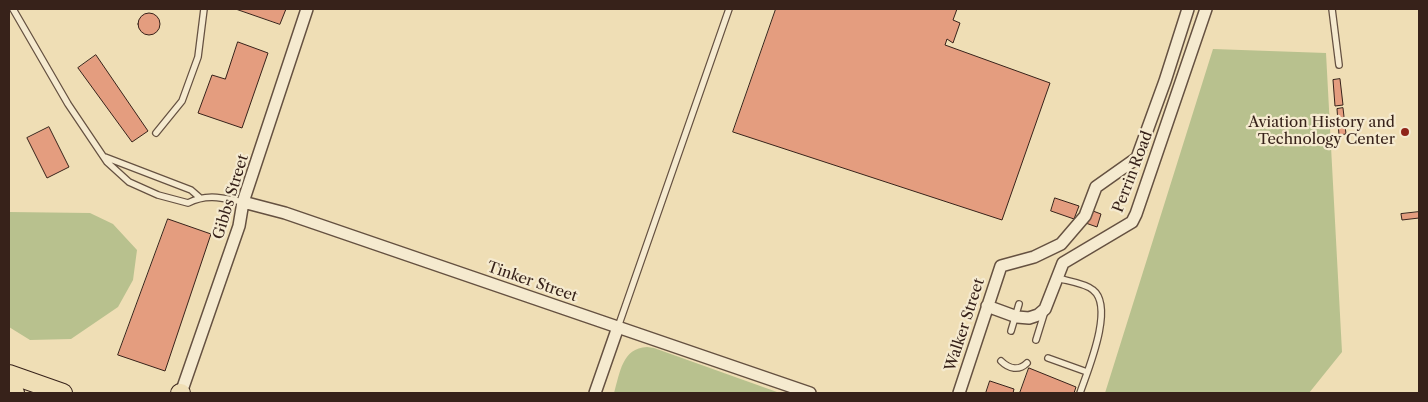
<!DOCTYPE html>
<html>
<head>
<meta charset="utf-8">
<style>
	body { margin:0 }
	#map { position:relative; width:1428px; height:402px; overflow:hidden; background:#efdeb5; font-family:"Libre Caslon Text",serif }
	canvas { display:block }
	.frame { position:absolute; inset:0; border:10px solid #37221a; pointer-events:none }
</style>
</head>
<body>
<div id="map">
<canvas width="1428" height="402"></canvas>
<div class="frame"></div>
</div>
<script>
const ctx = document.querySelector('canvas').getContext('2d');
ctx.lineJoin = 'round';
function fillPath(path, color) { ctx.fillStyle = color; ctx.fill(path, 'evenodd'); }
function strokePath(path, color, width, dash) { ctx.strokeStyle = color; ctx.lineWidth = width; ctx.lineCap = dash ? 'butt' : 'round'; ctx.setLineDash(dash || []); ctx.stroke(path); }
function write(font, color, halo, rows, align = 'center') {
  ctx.font = font + ' "Libre Caslon Text",serif'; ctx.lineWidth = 4.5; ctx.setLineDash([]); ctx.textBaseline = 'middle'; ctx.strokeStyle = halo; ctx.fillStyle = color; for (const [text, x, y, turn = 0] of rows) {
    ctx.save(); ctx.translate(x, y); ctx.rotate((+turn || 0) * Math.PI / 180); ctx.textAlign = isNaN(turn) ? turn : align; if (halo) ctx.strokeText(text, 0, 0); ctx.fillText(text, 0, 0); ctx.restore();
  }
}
fillPath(new Path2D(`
	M1213,49L1326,53L1342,352L1309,393H1105Z
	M9,212L90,213L113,224L137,250L133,280L118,307L71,339L30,340L9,327Z
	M647,347L654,348L777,392L614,393C620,373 622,348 647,347Z`), '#b8c18e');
const building = new Path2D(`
	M236,9H286L280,24Z
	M776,9H957L953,20L960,23L953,43L947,39L945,45L1050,83L1002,220L733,132Z
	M138 24a11 11 0 1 1 22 0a11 11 0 1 1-22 0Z
	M238,42L268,53L242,128L198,113L212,75L225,79Z
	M96,55L148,131L132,142L78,68Z
	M1340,79L1343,105L1335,106L1333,80Z
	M1343,108L1346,134L1339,135L1337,109Z
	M49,127L69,167L47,178L27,138Z
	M1055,198L1079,206L1074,219L1051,211Z
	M1085,208L1101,214L1097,227L1080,221Z
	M1419,212V218L1402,220L1401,214Z
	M168,219L211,234L165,371L118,355Z
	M1029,368L1076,387L1074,393H1020Z
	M990,381L1014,389L1013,393H986Z`);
fillPath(building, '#e49d7f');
strokePath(building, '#37221a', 1);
const lane = new Path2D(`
	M13,9L68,104L107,162L129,182L158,195L188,203C207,193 223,198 243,202
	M1332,9L1339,65
	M156,133L182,101L198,57L204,9
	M105,157L191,190L199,197
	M1057,278C1067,281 1085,283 1093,290C1115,307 1087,372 1080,393
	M618,327L729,9
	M1011,331L1019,304
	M1036,340L1045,311
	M1048,358L1087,372
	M1001,361C1009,369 1019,371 1027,363`);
const street = new Path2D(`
	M243,202L285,213L810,393
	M987,306L1017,317L1029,318L1038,315L1045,309L1063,263L1132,222L1136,214L1206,9
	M181,393L239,226L243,202L307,9
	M595,393L618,327
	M959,393L1001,266L1034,257L1061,244L1085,216L1096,187L1137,158L1165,81L1188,9`);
const primary = new Path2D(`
	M9,374L63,393
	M9,391L15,393
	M180,393H181`);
strokePath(lane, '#655141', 8);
strokePath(street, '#655141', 14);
strokePath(primary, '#37221a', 20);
strokePath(lane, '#f5eacf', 5.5);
strokePath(street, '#f5eacf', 11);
strokePath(primary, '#efdeb5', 18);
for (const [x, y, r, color] of [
	[1405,132,5,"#8f2418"]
]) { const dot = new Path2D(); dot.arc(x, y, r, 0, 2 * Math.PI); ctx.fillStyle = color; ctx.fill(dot); strokePath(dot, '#f5eacf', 2); }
write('15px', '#37221a', '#f5eacf', [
	["Aviation History and",1395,123],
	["Technology Center",1395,140]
], 'right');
write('15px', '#37221a', '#f5eacf', [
	["Perrin Road",1133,172,-69],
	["Gibbs Street",231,197,-73],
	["Tinker Street",532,282,19],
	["Walker Street",965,325,-72]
]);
</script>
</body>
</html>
